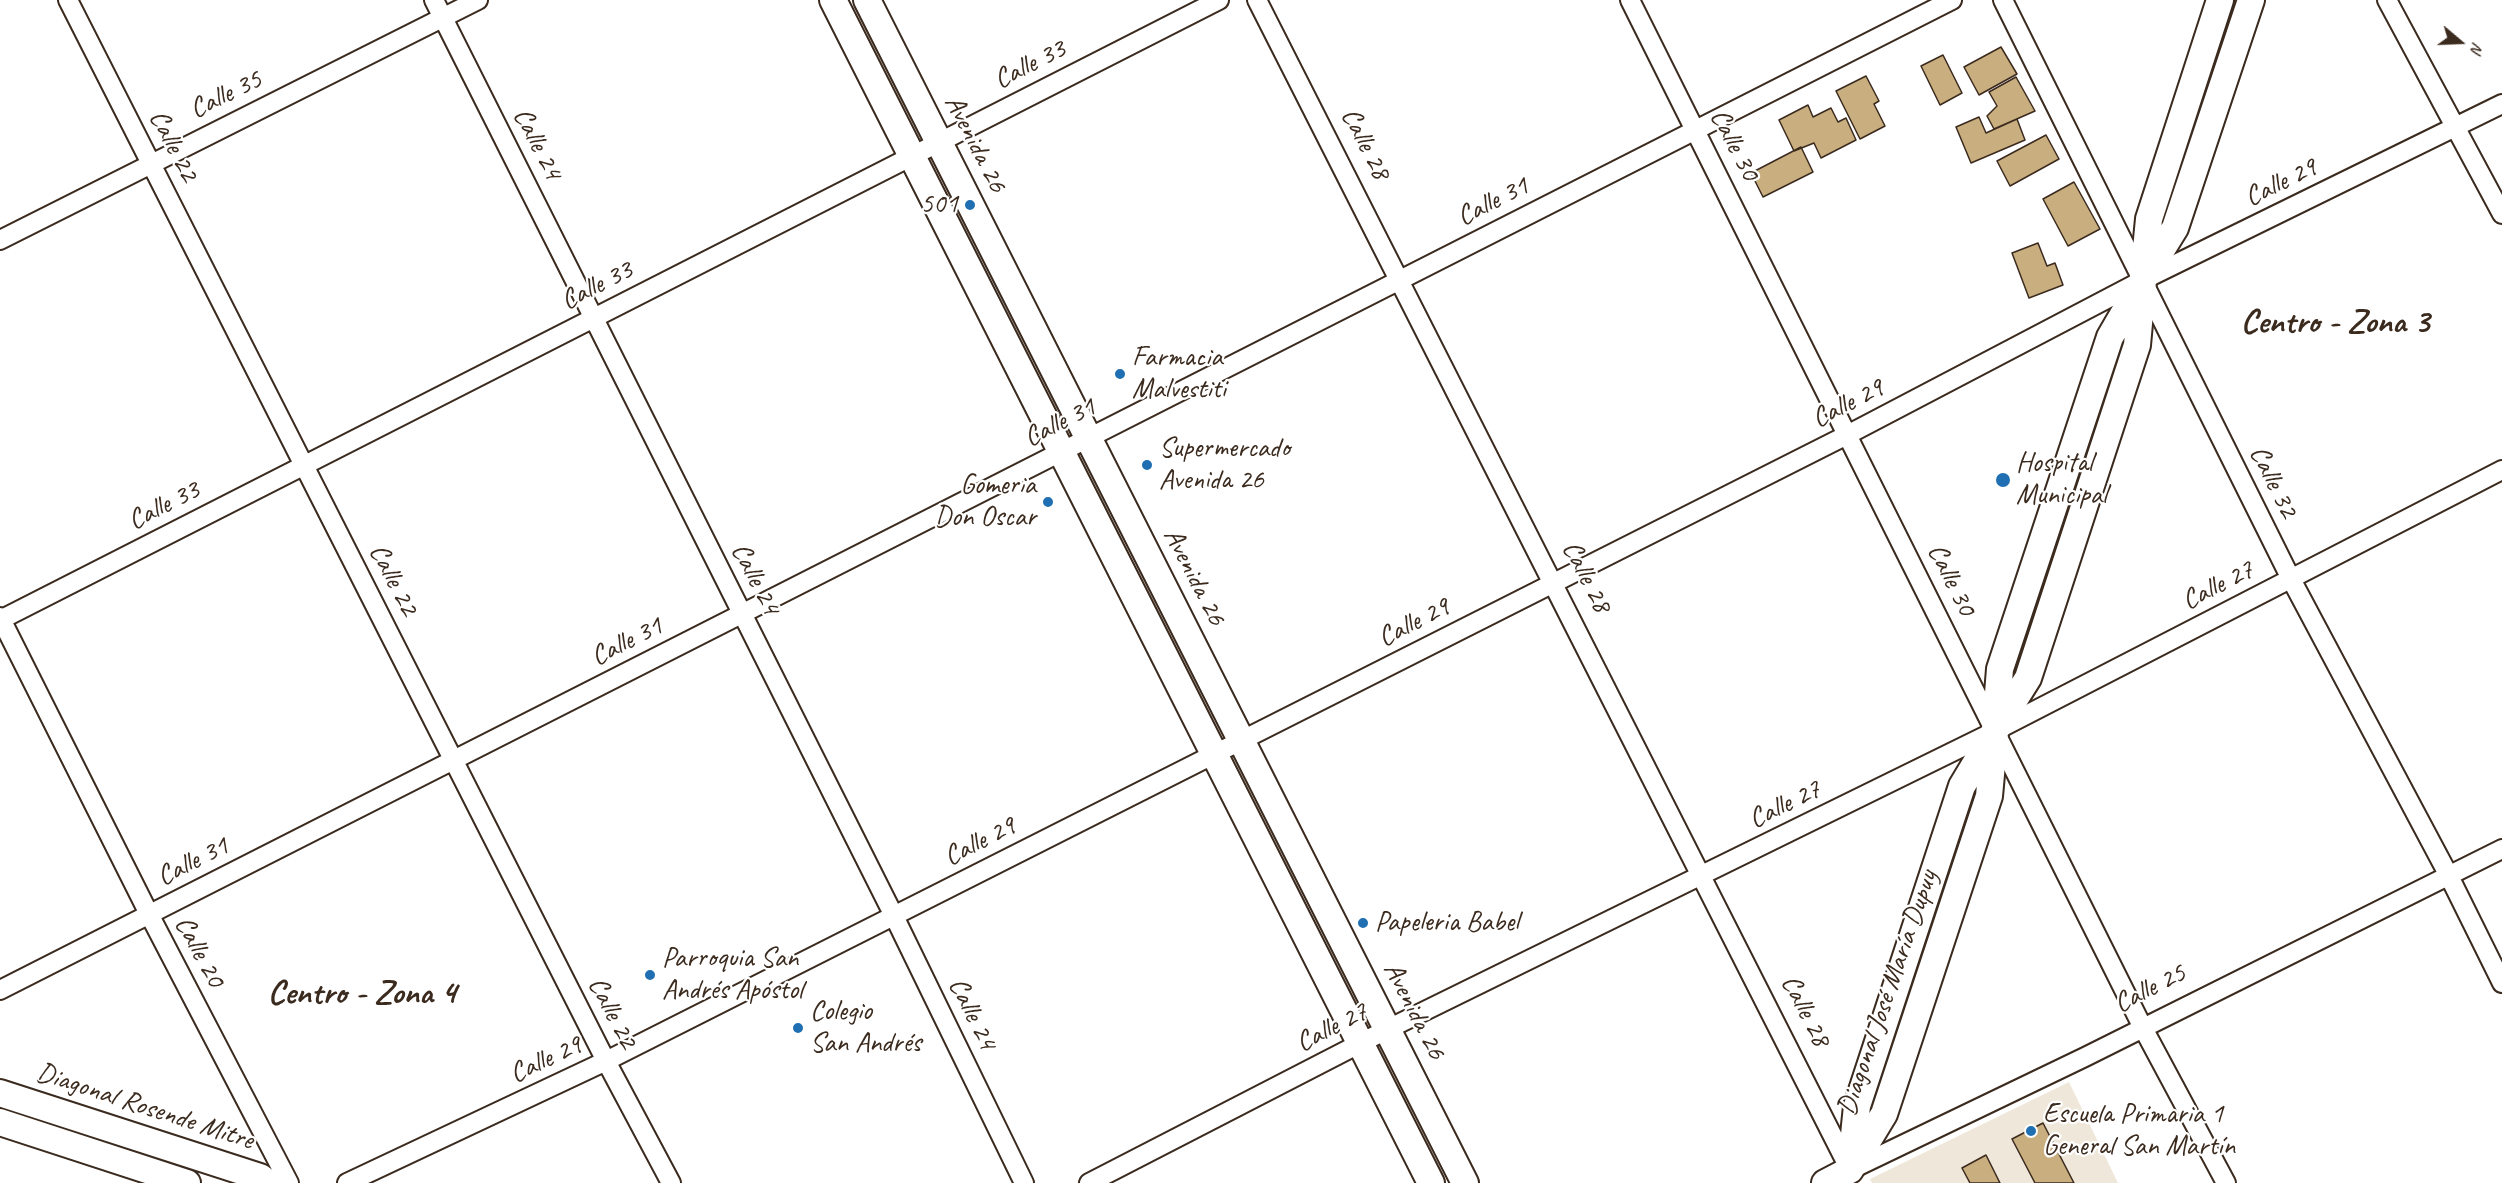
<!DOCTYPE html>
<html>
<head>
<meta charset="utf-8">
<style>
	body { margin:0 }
	#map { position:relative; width:2502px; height:1183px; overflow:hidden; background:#fff; font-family:Caveat,sans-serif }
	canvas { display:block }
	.north { position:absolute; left:2430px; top:12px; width:60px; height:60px; -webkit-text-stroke:4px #fff; paint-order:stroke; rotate:109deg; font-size:16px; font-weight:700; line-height:24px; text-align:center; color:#3b2a1e }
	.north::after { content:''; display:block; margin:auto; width:21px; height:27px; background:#3b2a1e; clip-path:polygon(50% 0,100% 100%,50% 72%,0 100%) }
</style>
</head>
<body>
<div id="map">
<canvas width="2502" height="1183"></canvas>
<div class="north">N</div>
</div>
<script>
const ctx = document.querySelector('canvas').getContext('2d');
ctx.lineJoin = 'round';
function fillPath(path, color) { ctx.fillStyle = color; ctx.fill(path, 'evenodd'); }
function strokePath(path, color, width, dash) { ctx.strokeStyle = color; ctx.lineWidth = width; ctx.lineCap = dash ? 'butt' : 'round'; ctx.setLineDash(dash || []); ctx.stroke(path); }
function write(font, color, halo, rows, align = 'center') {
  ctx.font = font + ' Caveat,sans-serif'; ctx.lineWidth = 4.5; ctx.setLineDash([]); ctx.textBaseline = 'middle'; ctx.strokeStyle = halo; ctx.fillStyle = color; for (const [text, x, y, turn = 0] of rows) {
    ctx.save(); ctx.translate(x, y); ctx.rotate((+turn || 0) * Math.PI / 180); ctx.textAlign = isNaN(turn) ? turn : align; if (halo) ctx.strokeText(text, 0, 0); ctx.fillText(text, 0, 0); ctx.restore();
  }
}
fillPath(new Path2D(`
	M2069,1082L2118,1183H1872L1870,1179Z`), '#efe7d9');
const building = new Path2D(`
	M2001,47L2017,74L1979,95L1964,67Z
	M1943,55L1962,93L1940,105L1921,66Z
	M1866,76L1879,101L1874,104L1885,126L1860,139L1836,91Z
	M2016,77L2035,111L1994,129L1987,116L1997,106L1989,92Z
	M1808,105L1813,117L1831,108L1838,122L1846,118L1856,140L1821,158L1814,143L1794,151L1779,120Z
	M1979,117L1986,133L2017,119L2025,140L1971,163L1956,127Z
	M2046,135L2059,159L2010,186L1997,161Z
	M1801,147L1813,172L1763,197L1751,173Z
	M2074,182L2100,229L2068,246L2043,199Z
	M2038,243L2047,266L2055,263L2063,285L2029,298L2012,253Z
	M2043,1123L2074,1183H2035L2012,1139Z
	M1986,1155L2000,1183H1970L1962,1168Z`);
fillPath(building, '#c9ae7f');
strokePath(building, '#3b2a1e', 1.5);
const minor = new Path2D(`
	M68,0L606,1061L671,1183
	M434,0L894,916L1024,1183
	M1257,0L1850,1170L2085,1057L2502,849
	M1630,0L2143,1028L2226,1183
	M2003,0L2291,579L2449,876L2502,983
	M2387,0L2502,214
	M0,240L478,0
	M0,617L149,914L289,1183
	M0,620L1219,0
	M0,990L1952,0
	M347,1183L606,1061L1849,434L2143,280L2502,104
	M1089,1183L1388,1029L1995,731L2502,470`);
const secondary = new Path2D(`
	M833,0L1431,1183
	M867,0L1465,1183
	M0,1093L260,1177L268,1183
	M0,1122L187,1183
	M1851,1164L1857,1106L1962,786L1995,731L2000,669L2110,337L2143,280L2149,219L2220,0
	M1850,1170L1884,1114L1989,796L1995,731L2028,678L2137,345L2143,280L2175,228L2251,0
	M1825,1183L1850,1170`);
strokePath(minor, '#3b2a1e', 22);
strokePath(secondary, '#3b2a1e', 30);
strokePath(minor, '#fff', 18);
strokePath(secondary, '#fff', 26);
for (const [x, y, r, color] of [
	[970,205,6,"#1f6fb2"],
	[1120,374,6,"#1f6fb2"],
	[1147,465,6,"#1f6fb2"],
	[2003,480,8,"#1f6fb2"],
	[1048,502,6,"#1f6fb2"],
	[1363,923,6,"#1f6fb2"],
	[650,975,6,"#1f6fb2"],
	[798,1028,6,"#1f6fb2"],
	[2031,1131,6,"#1f6fb2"]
]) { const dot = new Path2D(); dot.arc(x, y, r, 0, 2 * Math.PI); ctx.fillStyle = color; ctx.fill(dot); strokePath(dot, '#fff', 2); }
write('28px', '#3b2a1e', '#fff', [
	["Calle 33",1030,65,-27],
	["Calle 35",226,95,-26],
	["Calle 24",537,144,63],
	["Avenida 26",975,144,63],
	["Calle 28",1365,144,63],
	["Calle 30",1734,145,63],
	["Calle 22",173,146,63],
	["Calle 29",2281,183,-26],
	["Calle 31",1493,202,-27],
	["Calle 33",597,286,-27],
	["Calle 29",1848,404,-27],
	["Calle 31",1060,423,-27],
	["Calle 32",2273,482,64],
	["Calle 33",164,506,-27],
	["Avenida 26",1194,577,63],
	["Calle 28",1586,577,63],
	["Calle 24",755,579,63],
	["Calle 22",393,580,63],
	["Calle 30",1951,580,64],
	["Calle 27",2218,586,-27],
	["Calle 29",1414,623,-27],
	["Calle 31",627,642,-27],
	["Calle 27",1785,805,-26],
	["Calle 29",980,842,-27],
	["Calle 31",193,862,-27],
	["Calle 20",199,952,62],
	["Calle 25",2150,989,-27],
	["Diagonal José María Dupuy",1888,993,-71],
	["Avenida 26",1414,1011,63],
	["Calle 28",1805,1011,63],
	["Calle 22",612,1013,63],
	["Calle 24",972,1014,64],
	["Calle 27",1332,1028,-27],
	["Calle 29",546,1060,-25],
	["Diagonal Rosende Mitre",145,1107,18]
]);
write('28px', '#3b2a1e', '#fff', [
	["501",958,205,"right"],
	["Farmacia",1132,358],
	["Malvestiti",1132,390],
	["Supermercado",1159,449],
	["Avenida 26",1159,481],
	["Hospital",2016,464],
	["Municipal",2016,496],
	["Gomeria",1036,486,"right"],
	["Don Oscar",1036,518,"right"],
	["Papeleria Babel",1375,923],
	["Parroquia San",662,959],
	["Andrés Apóstol",662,991],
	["Colegio",810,1012],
	["San Andrés",810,1044],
	["Escuela Primaria 1",2043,1115],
	["General San Martín",2043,1147]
], 'left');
write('bold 34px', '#3b2a1e', '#fff', [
	["Centro - Zona 3",2335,323],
	["Centro - Zona 4",362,994]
]);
</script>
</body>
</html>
